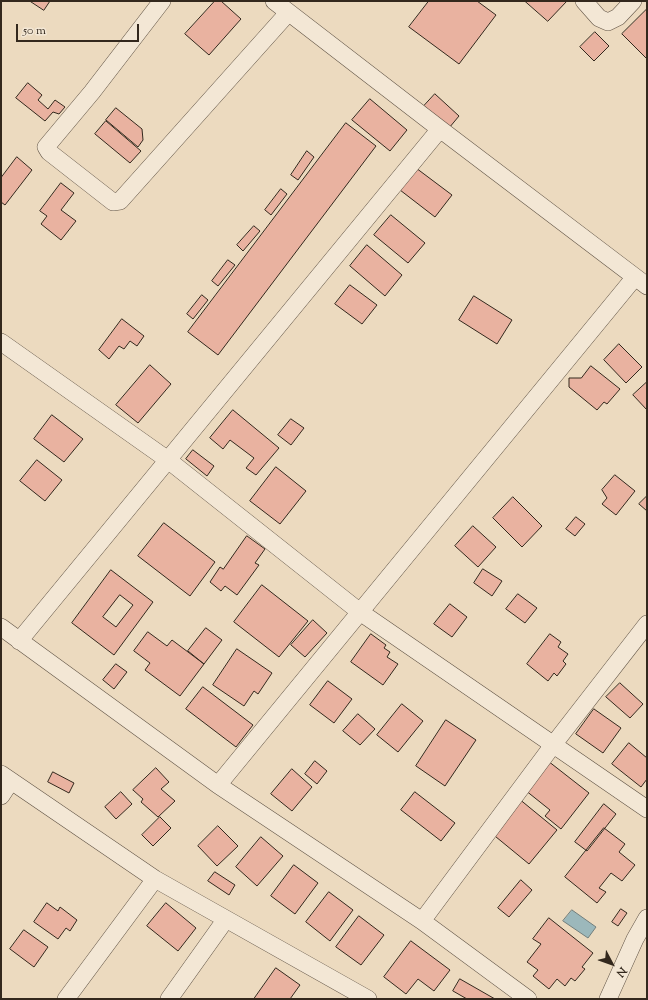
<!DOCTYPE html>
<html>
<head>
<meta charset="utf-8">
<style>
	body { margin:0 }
	#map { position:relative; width:648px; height:1000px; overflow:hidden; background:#ecdabf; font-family:"Sorts Mill Goudy",serif }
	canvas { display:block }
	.frame { position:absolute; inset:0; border:2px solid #33281d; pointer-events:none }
	.north { position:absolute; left:592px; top:944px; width:40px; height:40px; -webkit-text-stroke:3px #f3e7d5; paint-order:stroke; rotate:131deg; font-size:11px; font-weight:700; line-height:16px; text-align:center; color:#33281d }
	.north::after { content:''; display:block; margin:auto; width:14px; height:18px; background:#33281d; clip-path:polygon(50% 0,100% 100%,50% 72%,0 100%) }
	.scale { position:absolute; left:16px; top:24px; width:123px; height:18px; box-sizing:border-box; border:2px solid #33281d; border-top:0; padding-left:5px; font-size:12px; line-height:14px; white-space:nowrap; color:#33281d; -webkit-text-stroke:3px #f3e7d5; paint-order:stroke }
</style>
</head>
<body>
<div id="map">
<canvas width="648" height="1000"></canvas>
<div class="frame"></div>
<div class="north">N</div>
<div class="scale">50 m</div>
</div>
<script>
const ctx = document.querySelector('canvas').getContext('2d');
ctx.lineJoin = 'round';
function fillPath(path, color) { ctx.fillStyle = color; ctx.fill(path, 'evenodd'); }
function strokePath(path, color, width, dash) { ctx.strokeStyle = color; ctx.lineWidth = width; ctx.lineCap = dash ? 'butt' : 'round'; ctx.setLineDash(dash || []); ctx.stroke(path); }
const water = new Path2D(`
	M572,910L596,927L588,938L563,921Z`);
fillPath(water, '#9cb8bb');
strokePath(water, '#727e7c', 1);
const building = new Path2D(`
	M30,1H50L44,10Z
	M215,1H221L241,19L209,55L185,34Z
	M429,1H477L496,15L459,64L409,27Z
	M525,1H567L548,21Z
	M647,9V59L622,34Z
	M595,32L609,46L594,61L580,47Z
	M28,83L42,95L38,100L48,109L55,100L65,107L59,114L53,112L45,121L16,98Z
	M435,94L459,116L449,128L424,106Z
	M370,99L407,130L390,151L352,120Z
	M116,108L142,129L143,140L138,147L106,120Z
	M106,121L141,151L130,163L95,134Z
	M346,123L376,146L218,355L188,332Z
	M307,151L314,157L298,180L291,175Z
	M17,157L32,170L5,205L1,202V178Z
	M416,168L452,195L435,217L400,190Z
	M61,183L74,193L61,210L76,221L61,240L41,224L47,216L40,211Z
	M281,189L287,194L271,215L265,210Z
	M391,215L425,243L408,263L374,235Z
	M254,226L260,231L243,251L237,245Z
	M367,245L402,275L385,296L350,266Z
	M228,260L235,265L218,286L212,281Z
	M350,285L377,305L362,324L335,304Z
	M202,295L208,300L193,319L187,314Z
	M474,296L512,320L497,344L459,320Z
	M122,319L144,336L137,346L130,341L124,349L119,346L109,359L99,350Z
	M619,344L642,367L626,383L604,360Z
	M150,365L171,384L138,423L116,405Z
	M591,366L620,389L607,404L604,402L597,410L569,387V378H581Z
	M647,382V410L633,395Z
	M233,410L279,448L256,475L246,468L254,458L230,440L223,449L210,438Z
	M52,415L83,439L64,462L34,439Z
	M291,419L304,428L291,445L278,435Z
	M193,450L214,466L207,476L186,459Z
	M37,460L62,480L45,501L20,481Z
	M276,467L306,491L280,524L250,501Z
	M615,475L635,491L616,515L602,504L607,498L602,490Z
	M647,496V511L639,504Z
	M513,497L542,526L522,547L493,518Z
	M576,517L585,524L575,536L566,529Z
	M164,523L215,562L190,596L138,556Z
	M473,526L496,547L478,567L455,546Z
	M247,536L265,549L255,563L259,565L237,595L225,586L221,591L210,582L220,567L223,569Z
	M483,569L502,581L492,596L474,583Z
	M111,570L153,602L114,655L72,623ZM120,595L133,605L116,627L103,617Z
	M262,585L308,621L279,657L234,622Z
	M518,594L537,608L525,623L506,609Z
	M450,604L467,617L452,637L434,624Z
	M313,620L327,633L305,657L291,645Z
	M206,628L222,640L204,664L188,651Z
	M148,632L167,646L172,640L204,664L180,696L145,670L150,663L134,651Z
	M371,634L386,645L384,648L390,652L387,657L398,664L383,685L351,662Z
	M550,634L561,642L558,647L568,654L563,661L566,664L557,676L554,673L548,681L527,664Z
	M237,649L272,673L258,694L254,691L244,706L213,685Z
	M116,664L127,672L114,689L103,680Z
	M328,681L352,699L334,723L310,705Z
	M620,683L643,704L630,718L606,697Z
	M203,687L253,725L236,747L186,709Z
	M402,704L423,721L398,752L377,735Z
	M594,709L621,728L603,753L576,734Z
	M358,714L375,729L360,745L343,731Z
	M446,720L476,740L445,786L416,766Z
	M629,743L647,758V779L641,787L612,764Z
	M315,761L327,771L317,784L305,774Z
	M548,761L589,793L561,829L545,816L550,810L525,790Z
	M156,768L169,782L161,789L175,801L158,817L141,802L143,799L133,790Z
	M292,769L312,787L292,811L271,794Z
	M53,772L74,783L69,793L48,782Z
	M121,792L132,804L116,819L105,807Z
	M415,792L455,823L441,841L401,810Z
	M518,798L557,830L529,864L490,832Z
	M604,804L616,814L587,851L575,842Z
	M160,817L171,828L153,846L142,835Z
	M218,826L238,846L217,866L198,846Z
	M604,828L625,844L619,852L635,865L622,881L611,873L599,888L606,892L597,903L565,877Z
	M261,837L283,856L257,886L236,867Z
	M294,865L318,883L295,914L271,896Z
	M215,872L235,885L229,895L208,881Z
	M521,880L532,890L509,917L498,908Z
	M329,892L353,910L330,941L306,922Z
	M47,903L58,911L60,907L77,920L70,931L66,928L58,939L34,922Z
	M166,903L196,928L178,951L147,926Z
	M621,909L627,913L618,926L612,922Z
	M359,916L384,935L361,965L336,947Z
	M549,918L593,953L582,967L585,969L575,981L571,978L565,986L557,979L549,989L533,976L538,970L527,962L541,944L533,939Z
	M24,930L48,947L34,967L10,949Z
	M411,941L450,970L434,991L418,979L406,994L384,977Z
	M276,968L300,985L290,999H254Z
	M460,979L495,999H467L453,991Z`);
fillPath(building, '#e9b2a0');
strokePath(building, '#33281d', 1);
const street = new Path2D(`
	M162,1L92,92L46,147L49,152L113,202L120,201L288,13
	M274,1L440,129L647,286
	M584,1L599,18L608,22L618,17L633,1
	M1,342L168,460L360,612L647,809
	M1,627L218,785L422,921L528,999
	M19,641L440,129
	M1,774L155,879L368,999
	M218,785L635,277
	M1,796L11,781
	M422,921L553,745L647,624
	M66,999L155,879
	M169,999L226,919
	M608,999L635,939L647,918`);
strokePath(street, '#615446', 18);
strokePath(street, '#f3e7d5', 17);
</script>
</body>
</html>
